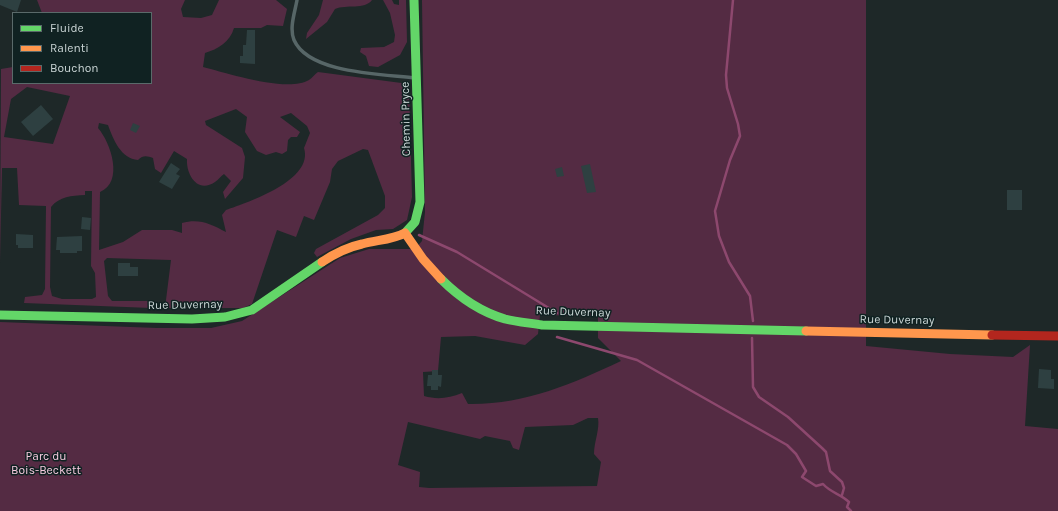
<!DOCTYPE html>
<html>
<head>
<meta charset="utf-8">
<style>
	body { margin:0 }
	#map { position:relative; width:1058px; height:511px; overflow:hidden; background:#1e2828; font-family:Karla,sans-serif }
	canvas { display:block }
	.legend { position:absolute; left:12px; top:12px; width:140px; height:72px; box-sizing:border-box; background:#102222; border:1px solid #5a6a6a; margin:0; padding:5px 7px; list-style:none; font-size:12px; color:#cad5d5 }
	.legend li { display:flex; align-items:center; gap:8px; height:20px }
	.legend b { width:20px; border:1px solid #5a6a6a }
</style>
</head>
<body>
<div id="map">
<canvas width="1058" height="511"></canvas>
<ul class="legend">
<li><b style="height:5px;background:#63d668"></b>Fluide</li>
<li><b style="height:5px;background:#ff974d"></b>Ralenti</li>
<li><b style="height:5px;background:#b3261e"></b>Bouchon</li>
</ul>
</div>
<script>
const ctx = document.querySelector('canvas').getContext('2d');
ctx.lineJoin = 'round';
function fillPath(path, color) { ctx.fillStyle = color; ctx.fill(path, 'evenodd'); }
function strokePath(path, color, width, dash) { ctx.strokeStyle = color; ctx.lineWidth = width; ctx.lineCap = dash ? 'butt' : 'round'; ctx.setLineDash(dash || []); ctx.stroke(path); }
function write(font, color, halo, rows, align = 'center') {
  ctx.font = font + ' Karla,sans-serif'; ctx.lineWidth = 3; ctx.setLineDash([]); ctx.textBaseline = 'middle'; ctx.strokeStyle = halo; ctx.fillStyle = color; for (const [text, x, y, turn = 0] of rows) {
    ctx.save(); ctx.translate(x, y); ctx.rotate((+turn || 0) * Math.PI / 180); ctx.textAlign = isNaN(turn) ? turn : align; if (halo) ctx.strokeText(text, 0, 0); ctx.fillText(text, 0, 0); ctx.restore();
  }
}
fillPath(new Path2D(`
	M37,0H185L181,9L183,17L201,18L212,15L219,0H276L287,9L283,26L267,25L261,28H234C230,42 218,49 205,53L203,67C227,73 287,93 309,80C312,78 315,74 318,72L409,84L412,197L407,220L393,229L376,230L351,239L317,257L314,253L316,249L378,215L385,208V196L368,150L363,149L338,161L332,169L330,182L314,220L304,216L296,237L277,230L252,304L243,308H165L171,260L107,258L104,261L108,296L112,301H151V308L24,303L25,297L42,295L45,289L46,206L19,205L17,168H2L0,263L1,69L13,67V83H151V13H42ZM27,87L70,96L53,144L4,137L11,99ZM236,109L247,117L245,132L257,151L266,155L276,152L282,154L287,151L288,140L291,137H297L300,132L280,117L291,113L307,126L310,133L304,148C314,180 249,202 226,210L222,215L226,232C211,224 199,218 182,223V233L172,230H142L123,242L99,250L100,192C124,182 111,143 98,128L99,123L108,125C113,139 121,159 138,160C143,155 147,156 153,158L155,169L161,173L174,151L187,159C186,174 197,194 215,182C218,180 221,176 224,174L231,181L223,192L225,199L243,178L245,157L242,148L206,125L205,121ZM85,191H92L91,266L95,273L96,297L92,299H62L52,296L50,287L51,207C60,196 71,196 85,195Z
	M323,0H372C365,10 346,4 335,9L327,22L306,39L307,33L319,15Z
	M383,0H392L394,4L399,5V0H406L407,42L400,55L378,67L369,66L366,56L360,52L361,48L384,47L394,42L395,35L390,13Z
	M422,0H866V346L950,354L1013,357L1030,345L1025,426L1058,429V511H0V322L157,328H211L242,321L340,258L369,249H415L422,241L425,212ZM540,315L598,316V338L621,361C572,384 524,405 468,404L462,393C449,398 438,400 424,396L423,372L438,371L441,337L475,336L525,345L538,334ZM588,418H598C600,429 594,442 594,454L601,462L597,486L429,488L419,487L420,472L398,465L408,422L480,439L485,436L510,441L513,448L519,450L525,427L573,425Z`), '#542b43');
strokePath(new Path2D(`
	M733,0L726,75L727,88L738,124L740,136L730,160L715,211L719,236L729,262L750,296L753,321
	M419,235L457,252L557,313
	M557,337L637,360L787,445L796,454L806,471L802,477L816,486L823,484C831,493 841,494 849,502L847,507L851,511
	M752,338L753,387L759,397L788,417L822,448L826,452L830,471L842,482L844,488L842,495`), '#8d486e', 2.5);
fillPath(new Path2D(`
	M0,0H21L17,12L0,5Z
	M247,30H255V64L240,63V56H243V45H246Z
	M41,105L53,119L33,136L21,122Z
	M133,123L140,126L136,133L130,130Z
	M171,163L180,169L176,174L180,176L172,189L159,182Z
	M590,164L596,192L587,193L581,166Z
	M562,167L564,176L557,177L555,169Z
	M1007,190H1022V210H1007Z
	M82,217L91,218L90,230L81,229Z
	M16,234L33,235V248H18V245H16Z
	M82,236V251H77V253H60V250H56L57,237Z
	M118,263H130V267H138V276H118Z
	M1039,369L1051,370V379H1054V389L1038,388Z
	M432,370H438V375H442L441,387L438,386V390H431V386H427L428,375H432Z`), '#2e4041');
strokePath(new Path2D(`
	M297,0C295,12 289,28 294,40C309,74 383,74 416,78`), '#576667', 3.5);
strokePath(new Path2D(`
	M405,233L415,222L420,202L414,0
	M441,279C458,296 481,312 505,319C517,322 530,323 542,325L806,331
	M0,315L192,319L225,317L252,310L322,262`), '#63d668', 9);
strokePath(new Path2D(`
	M322,262C334,254 348,247 362,244C376,240 392,240 405,233L423,259L441,279
	M806,331L992,335`), '#ff974d', 9);
strokePath(new Path2D(`
	M992,335L1058,336`), '#b3261e', 9);
write('12px', '#cad5d5', '#102222', [
	["Chemin Pryce",406,119,-91],
	["Rue Duvernay",185,305,-1],
	["Rue Duvernay",573,312,2],
	["Rue Duvernay",897,320,1]
]);
write('12px', '#f6cadf', '#102222', [
	["Parc du",46,457],
	["Bois-Beckett",46,471]
]);
</script>
</body>
</html>
